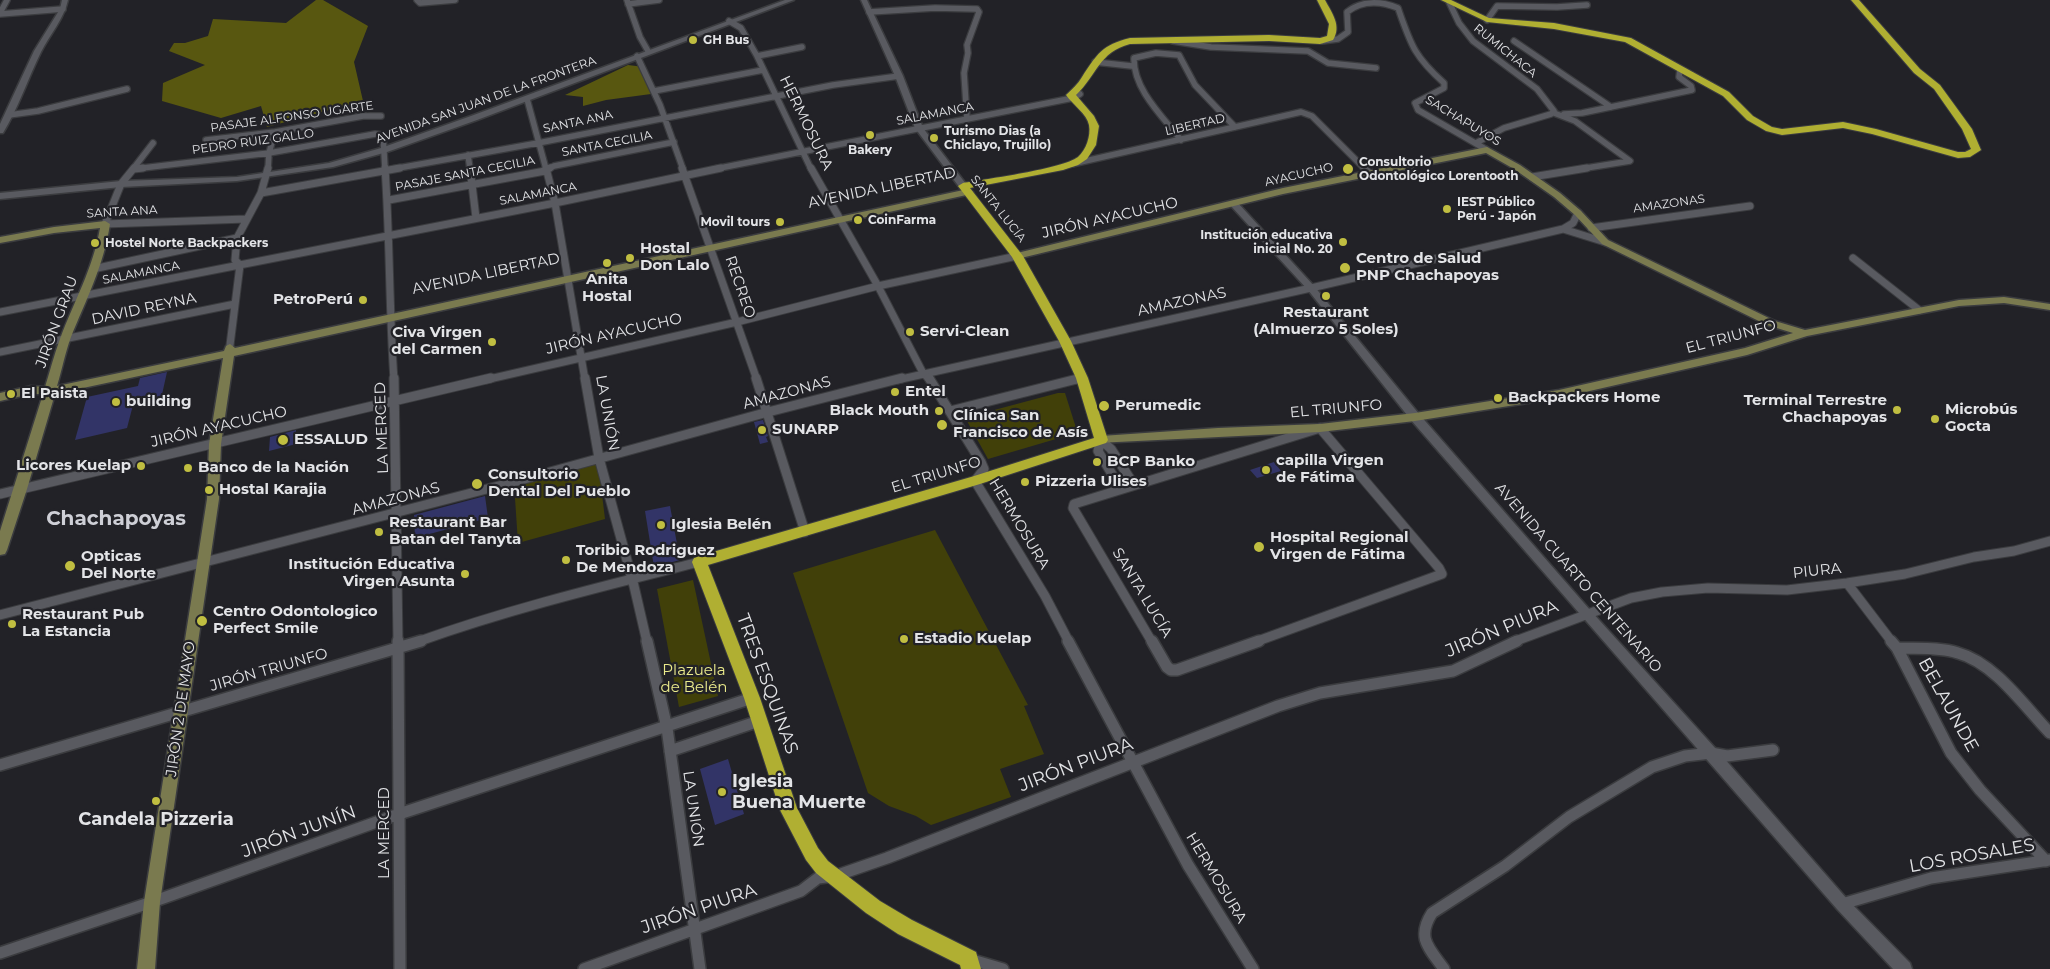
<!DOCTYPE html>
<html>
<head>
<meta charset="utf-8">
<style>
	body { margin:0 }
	canvas { display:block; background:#222227 }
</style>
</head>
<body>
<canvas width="2050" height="969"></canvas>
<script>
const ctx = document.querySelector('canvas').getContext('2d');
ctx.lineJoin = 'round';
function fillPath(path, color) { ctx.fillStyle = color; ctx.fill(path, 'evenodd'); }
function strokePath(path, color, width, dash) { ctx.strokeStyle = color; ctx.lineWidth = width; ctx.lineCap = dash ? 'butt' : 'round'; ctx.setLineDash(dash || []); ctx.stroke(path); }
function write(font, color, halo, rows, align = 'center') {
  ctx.font = font + ' Montserrat,sans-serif'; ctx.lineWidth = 4.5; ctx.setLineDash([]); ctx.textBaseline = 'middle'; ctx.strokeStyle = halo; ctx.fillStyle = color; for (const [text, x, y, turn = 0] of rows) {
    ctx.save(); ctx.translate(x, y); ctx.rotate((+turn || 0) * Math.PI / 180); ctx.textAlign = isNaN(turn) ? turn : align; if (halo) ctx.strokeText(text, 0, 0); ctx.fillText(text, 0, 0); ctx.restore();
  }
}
fillPath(new Path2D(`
	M1058,393H1065L1077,431L1073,434L988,459L967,421L968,417Z
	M598,462L605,519L518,543L514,483Z
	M935,530L1028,705L1024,706L1044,754L1000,769L1011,797L931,825L916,816L889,806L868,793L793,573Z
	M693,580L718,696L679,707L657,589Z`), '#414009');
fillPath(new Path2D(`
	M316,0H323L368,26L354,62L363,101L267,127L261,106L221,118L162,101L163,83L205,65L169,51L174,43H185L208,36L213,19L286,23Z
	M628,65L644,67L651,94L606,100L583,106V97L565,95Z`), '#585710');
fillPath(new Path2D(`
	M167,372L161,399L133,405L127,428L75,440L87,397L138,386L140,378Z
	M763,420L768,436L766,437L768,442L760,444L754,422Z
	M296,430V444L269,451L270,437Z
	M1274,462L1281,471L1257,478L1250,470Z
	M485,496L488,518L415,538L414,515Z
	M670,506L680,560L654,567L645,511Z
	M728,759L744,814L715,825L700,769Z`), '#323467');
const minorFar3 = new Path2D(`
	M417,0L420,3L455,0
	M627,0L640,37L648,51
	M1449,2L1459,23L1473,41L1537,89L1554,111L1551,114L1504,128L1476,143
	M628,4L659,0
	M869,12L935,8L977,9L979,12L967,45L968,53L964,73L967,119
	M0,13L7,0
	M0,14L63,9
	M1487,20L1497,6L1557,7L1587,5
	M729,21L741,28L757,56L811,169
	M1173,41L1211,47L1308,51L1328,63L1376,68
	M1322,41L1338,39L1348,32L1347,12C1362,0 1381,1 1398,8C1411,45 1414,56 1444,83V88L1415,103L1418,110L1487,150
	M1514,41L1611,107
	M637,56L660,105L683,169
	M757,56L802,47
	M1095,62L1132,66
	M654,91L763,70
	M527,99L546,169
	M1554,113L1575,121L1630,161L1580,169
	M1564,114L1582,113L1692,90L1691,86L1679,77L1680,70
	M9,115L38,111L127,89
	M206,140L275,132L363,116H381
	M1181,140C1163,117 1133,89 1134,58L1156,53L1179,55L1195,85L1235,127
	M468,155L470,169
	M1072,164L1301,112L1312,116L1365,169
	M133,169L153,143
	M134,169L269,153L375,134L383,135L385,169
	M268,169L269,153L275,132
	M393,169L538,143L833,85L899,76
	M548,169L554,166L674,142
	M715,169L1073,98L1080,94`);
const minorFar2 = new Path2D(`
	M134,168L121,184L105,224L246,219
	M385,168C390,239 389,309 394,380
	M470,168L476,218
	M546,168L555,203L585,380
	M682,168L757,380
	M811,168L878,286L923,373L930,380
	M1364,168L1369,173
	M134,169L143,168
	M1532,177L1587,168
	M261,193L400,168
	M389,200L545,171L550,168
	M1591,228L1750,206
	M1563,229L1605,242
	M1853,258L1919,310
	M93,269L237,238
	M0,312L555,203L721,168
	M230,345L240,265L235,260L237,238L261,193L268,168
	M0,352L235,304
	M485,380L737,322L878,286L1017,256
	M897,380L1311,288L1563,229L1573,223L1578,213
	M1076,380L1082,378`);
const minorFar1 = new Path2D(`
	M394,378L398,642
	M585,378L599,458L634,586L647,642
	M756,378L805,532
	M929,378L981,462L984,469L975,481L1045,596L1069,642
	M950,411L1081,378
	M1121,489L1098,451L1101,440L1111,449L1134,485
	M0,494L491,378
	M1847,583L1892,642
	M0,615L510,483L768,412L902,378
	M417,642C509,609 604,586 699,562
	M1152,642L1073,508L1074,504L1320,428L1439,568L1442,574L1255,642
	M1513,642L1631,598L1662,592L1708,588L1787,590L1847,583L1905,574L1974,557L2014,551L2050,541`);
const minor = new Path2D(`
	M398,641L400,969
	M647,641L667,728L700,969
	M1068,641L1188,865L1253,969
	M1152,641L1167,667L1171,670H1177L1259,641
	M1891,641L1897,648L1951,753L1980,790L2046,861
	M1897,648C1917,649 1939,647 1958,653C1995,663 2025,707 2050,733
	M670,751L759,721
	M0,765L421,641
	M1842,904L1931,878L2050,860
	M0,953L152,902L399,814L752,698
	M969,959L1003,969
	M584,969L801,891L818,878L835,876L887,858L1278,706L1320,693L1453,671L1517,641
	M1444,969C1429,948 1416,938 1432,913L1505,866L1569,817L1652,767L1685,756L1711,753L1727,756L1773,750`);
const tertiary = new Path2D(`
	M62,0H68C64,19 50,34 41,52C28,78 19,107 3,133H0V124L34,51L60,9Z
	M785,0H794L477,120L387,152L333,167L237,181L121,187L0,199V193L121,181L237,177L329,163L381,148L471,116Z
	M861,0H867L903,76L923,128L966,184V188H960L915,128L895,76Z
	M1234,201L1237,202L1314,286L1419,414L1590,610L1716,749L1847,899L1910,963L1912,969H1893L1837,909L1411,420L1308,290L1231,206V202Z`);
const secondary = new Path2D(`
	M1487,147L1520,165L1560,193L1581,211L1608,240L1775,321L1805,330L1959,300L2004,297L2050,304V310L2004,303L1959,306L1807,336L1747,355L1559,398L1415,421L1320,432L1097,443L1095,440L1101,436L1218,428L1320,424L1415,413L1559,390L1745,348L1793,333L1767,325L1602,244L1575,215L1554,197L1514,169L1486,153L1283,194L1017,259L1012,256L1013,254L1283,188Z
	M968,189L973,192L971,194L234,356L221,444L219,499L160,902L155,969H137L144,902L207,499L209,444L223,358L55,394L27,489L7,550L5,554L0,555V531L43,394H31L0,401V393L31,386L45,387C50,371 54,355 60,339C74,301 93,269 100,228L54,233L0,243V237L54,227L105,221L110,224C104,265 86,300 71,337C65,353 62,370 57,386L224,351L226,346L230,344L235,348Z`);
const trunk = new Path2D(`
	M1317,0H1325C1332,13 1342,26 1333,40L1320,44L1269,41L1130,44C1099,52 1097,75 1076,95L1094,116L1099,126L1096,145L1087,159L1078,165L1063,170L970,188L1023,256L1071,341L1088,378L1108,440L1106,443L980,484L708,565L760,698L797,808L818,848L828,861L880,901L912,920L976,952L981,969H961L960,965L898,934L866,913L816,873L806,860L780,810L744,698L692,562L694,558L699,556L971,477L1094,438L1076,378L1059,341L1012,257L958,186L963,183C986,179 1062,169 1078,157C1086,150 1091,136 1089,125C1087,114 1073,105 1066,95C1072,89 1078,84 1082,77C1097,54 1102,45 1130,38L1269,35L1320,38L1327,36L1329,24Z
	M1441,0H1451L1489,18L1554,23L1631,38L1729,92L1753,116L1772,127L1782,129L1843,122L1876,129L1958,152H1965L1971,149L1962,129L1934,89L1914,73L1851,0H1859L1920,69L1940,85L1972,129L1981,150L1970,157L1958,158L1872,134L1843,128L1782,135L1766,131L1747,120L1723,96L1625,42L1554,29L1487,22Z`);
strokePath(minorFar3, '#3b3c3f', 8);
strokePath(minorFar2, '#3b3c3f', 9);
strokePath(minorFar1, '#3b3c3f', 11);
strokePath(minor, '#3b3c3f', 14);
strokePath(tertiary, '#3b3c3f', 3);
strokePath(secondary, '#3b3c3f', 3);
strokePath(trunk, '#3b3c3f', 2);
strokePath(minorFar3, '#595a60', 5.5);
strokePath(minorFar2, '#595a60', 7);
strokePath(minorFar1, '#595a60', 9);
strokePath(minor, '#595a60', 11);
fillPath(tertiary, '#595a60');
fillPath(secondary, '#7a7a4f');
fillPath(trunk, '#b0af32');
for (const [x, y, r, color] of [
	[693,40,5,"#c0be41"],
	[870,135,5,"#c0be41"],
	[934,138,5,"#c0be41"],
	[1348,169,6,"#c0be41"],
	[1447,209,5,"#c0be41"],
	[858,220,5,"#c0be41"],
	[780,222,5,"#c0be41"],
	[1343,242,5,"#c0be41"],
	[95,243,5,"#c0be41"],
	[630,258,5,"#c0be41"],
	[607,263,5,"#c0be41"],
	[1345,268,6,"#c0be41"],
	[1326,296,5,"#c0be41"],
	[363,300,5,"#c0be41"],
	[910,332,5,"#c0be41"],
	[492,342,5,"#c0be41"],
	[895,392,5,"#c0be41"],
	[11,394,5,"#c0be41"],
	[1498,398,5,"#c0be41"],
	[116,402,5,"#c0be41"],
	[1104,406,6,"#c0be41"],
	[1897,410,5,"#c0be41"],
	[939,411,5,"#c0be41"],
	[1935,419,5,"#c0be41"],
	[942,425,6,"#c0be41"],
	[762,430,5,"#c0be41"],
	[283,440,6,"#c0be41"],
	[1097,462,5,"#c0be41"],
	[141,466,5,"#c0be41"],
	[188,468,5,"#c0be41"],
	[1266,470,5,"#c0be41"],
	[1025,482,5,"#c0be41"],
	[477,484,6,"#c0be41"],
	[209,490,5,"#c0be41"],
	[661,525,5,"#c0be41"],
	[379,532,5,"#c0be41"],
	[1259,547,6,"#c0be41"],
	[566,560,5,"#c0be41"],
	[70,566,6,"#c0be41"],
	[465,574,5,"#c0be41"],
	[202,621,6,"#c0be41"],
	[12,624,5,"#c0be41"],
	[904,639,5,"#c0be41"],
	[722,792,5,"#c0be41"],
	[156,801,5,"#c0be41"]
]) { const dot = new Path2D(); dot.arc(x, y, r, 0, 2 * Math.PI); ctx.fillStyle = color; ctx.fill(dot); strokePath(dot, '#222227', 2); }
write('bold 12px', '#e3e4e7', '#222227', [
	["GH Bus",703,40],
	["Turismo Dias (a",944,131],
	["Chiclayo, Trujillo)",944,145],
	["Bakery",870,150,"center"],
	["Consultorio",1359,162],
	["Odontológico Lorentooth",1359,176],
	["IEST Público",1457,202],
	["Perú - Japón",1457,216],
	["CoinFarma",868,220],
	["Movil tours",770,222,"right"],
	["Institución educativa",1333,235,"right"],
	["inicial No. 20",1333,249,"right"],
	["Hostel Norte Backpackers",105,243]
], 'left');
write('12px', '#e3e4e7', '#222227', [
	["RUMICHACA",1505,51,39],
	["AVENIDA SAN JUAN DE LA FRONTERA",486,100,-20],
	["SALAMANCA",935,114,-11],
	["PASAJE ALFONSO UGARTE",292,117,-8],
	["SACHAPUYOS",1463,121,31],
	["SANTA ANA",578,122,-12],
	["LIBERTAD",1195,125,-13],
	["PEDRO RUIZ GALLO",253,142,-8],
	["SANTA CECILIA",607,144,-11],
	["PASAJE SANTA CECILIA",465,174,-11],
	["AYACUCHO",1299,175,-13],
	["SALAMANCA",538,194,-11],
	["AMAZONAS",1669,204,-8],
	["SANTA LUCÍA",998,209,52],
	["SANTA ANA",122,212,-3],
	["SALAMANCA",141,273,-11]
]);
write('15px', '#e3e4e7', '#222227', [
	["HERMOSURA",806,123,64],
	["AVENIDA LIBERTAD",882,188,-12],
	["JIRÓN AYACUCHO",1110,218,-13],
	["AVENIDA LIBERTAD",486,274,-12],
	["RECREO",740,287,71],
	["AMAZONAS",1182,302,-12],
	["DAVID REYNA",144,309,-12],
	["JIRÓN GRAU",57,322,-70],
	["JIRÓN AYACUCHO",614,334,-13],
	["EL TRIUNFO",1731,337,-15],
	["AMAZONAS",787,393,-15],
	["EL TRIUNFO",1336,409,-5],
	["LA UNIÓN",607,413,80],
	["JIRÓN AYACUCHO",219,427,-13],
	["LA MERCED",382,428,-92],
	["EL TRIUNFO",936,475,-17],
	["AMAZONAS",396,499,-15],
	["HERMOSURA",1019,524,59],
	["PIURA",1817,571,-6],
	["AVENIDA CUARTO CENTENARIO",1578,578,49],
	["SANTA LUCÍA",1142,593,59],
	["JIRÓN TRIUNFO",269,670,-16],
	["JIRÓN 2 DE MAYO",181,709,-82],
	["LA UNIÓN",693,809,82],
	["LA MERCED",385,833,-90],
	["HERMOSURA",1216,878,59]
]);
write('bold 15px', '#e3e4e7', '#222227', [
	["Hostal",640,249],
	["Don Lalo",640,266],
	["Centro de Salud",1356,259],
	["PNP Chachapoyas",1356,276],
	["Anita",607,280,"center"],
	["Hostal",607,297,"center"],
	["PetroPerú",353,300,"right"],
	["Restaurant",1326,313,"center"],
	["(Almuerzo 5 Soles)",1326,330,"center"],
	["Servi-Clean",920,332],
	["Civa Virgen",482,333,"right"],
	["del Carmen",482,350,"right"],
	["Entel",905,392],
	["El Paista",21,394],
	["Backpackers Home",1508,398],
	["Terminal Terrestre",1887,401,"right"],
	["Chachapoyas",1887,418,"right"],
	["building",126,402],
	["Perumedic",1115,406],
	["Microbús",1945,410],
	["Gocta",1945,427],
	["Black Mouth",929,411,"right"],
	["Clínica San",953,416],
	["Francisco de Asís",953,433],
	["SUNARP",772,430],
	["ESSALUD",294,440],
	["capilla Virgen",1276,461],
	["de Fátima",1276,478],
	["BCP Banko",1107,462],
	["Licores Kuelap",131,466,"right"],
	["Banco de la Nación",198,468],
	["Consultorio",488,475],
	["Dental Del Pueblo",488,492],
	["Pizzeria Ulises",1035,482],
	["Hostal Karajia",219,490],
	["Restaurant Bar",389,523],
	["Batan del Tanyta",389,540],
	["Iglesia Belén",671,525],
	["Hospital Regional",1270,538],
	["Virgen de Fátima",1270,555],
	["Toribio Rodriguez",576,551],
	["De Mendoza",576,568],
	["Opticas",81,557],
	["Del Norte",81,574],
	["Institución Educativa",455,565,"right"],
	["Virgen Asunta",455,582,"right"],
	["Centro Odontologico",213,612],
	["Perfect Smile",213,629],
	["Restaurant Pub",22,615],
	["La Estancia",22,632],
	["Estadio Kuelap",914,639]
], 'left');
write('15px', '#ebeb8c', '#222227', [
	["Plazuela",694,671],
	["de Belén",694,688]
]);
write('18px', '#e3e4e7', '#222227', [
	["JIRÓN PIURA",1502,629,-23],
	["TRES ESQUINAS",767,684,70],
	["BELAUNDE",1948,705,61],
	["JIRÓN PIURA",1076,765,-21],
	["JIRÓN JUNÍN",299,832,-20],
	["LOS ROSALES",1972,856,-10],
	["JIRÓN PIURA",699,909,-19]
]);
write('bold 18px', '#e3e4e7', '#222227', [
	["Iglesia",732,782],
	["Buena Muerte",732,803],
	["Candela Pizzeria",156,820,"center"]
], 'left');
write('bold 20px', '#cecfd6', '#222227', [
	["Chachapoyas",116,519]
]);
</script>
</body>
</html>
